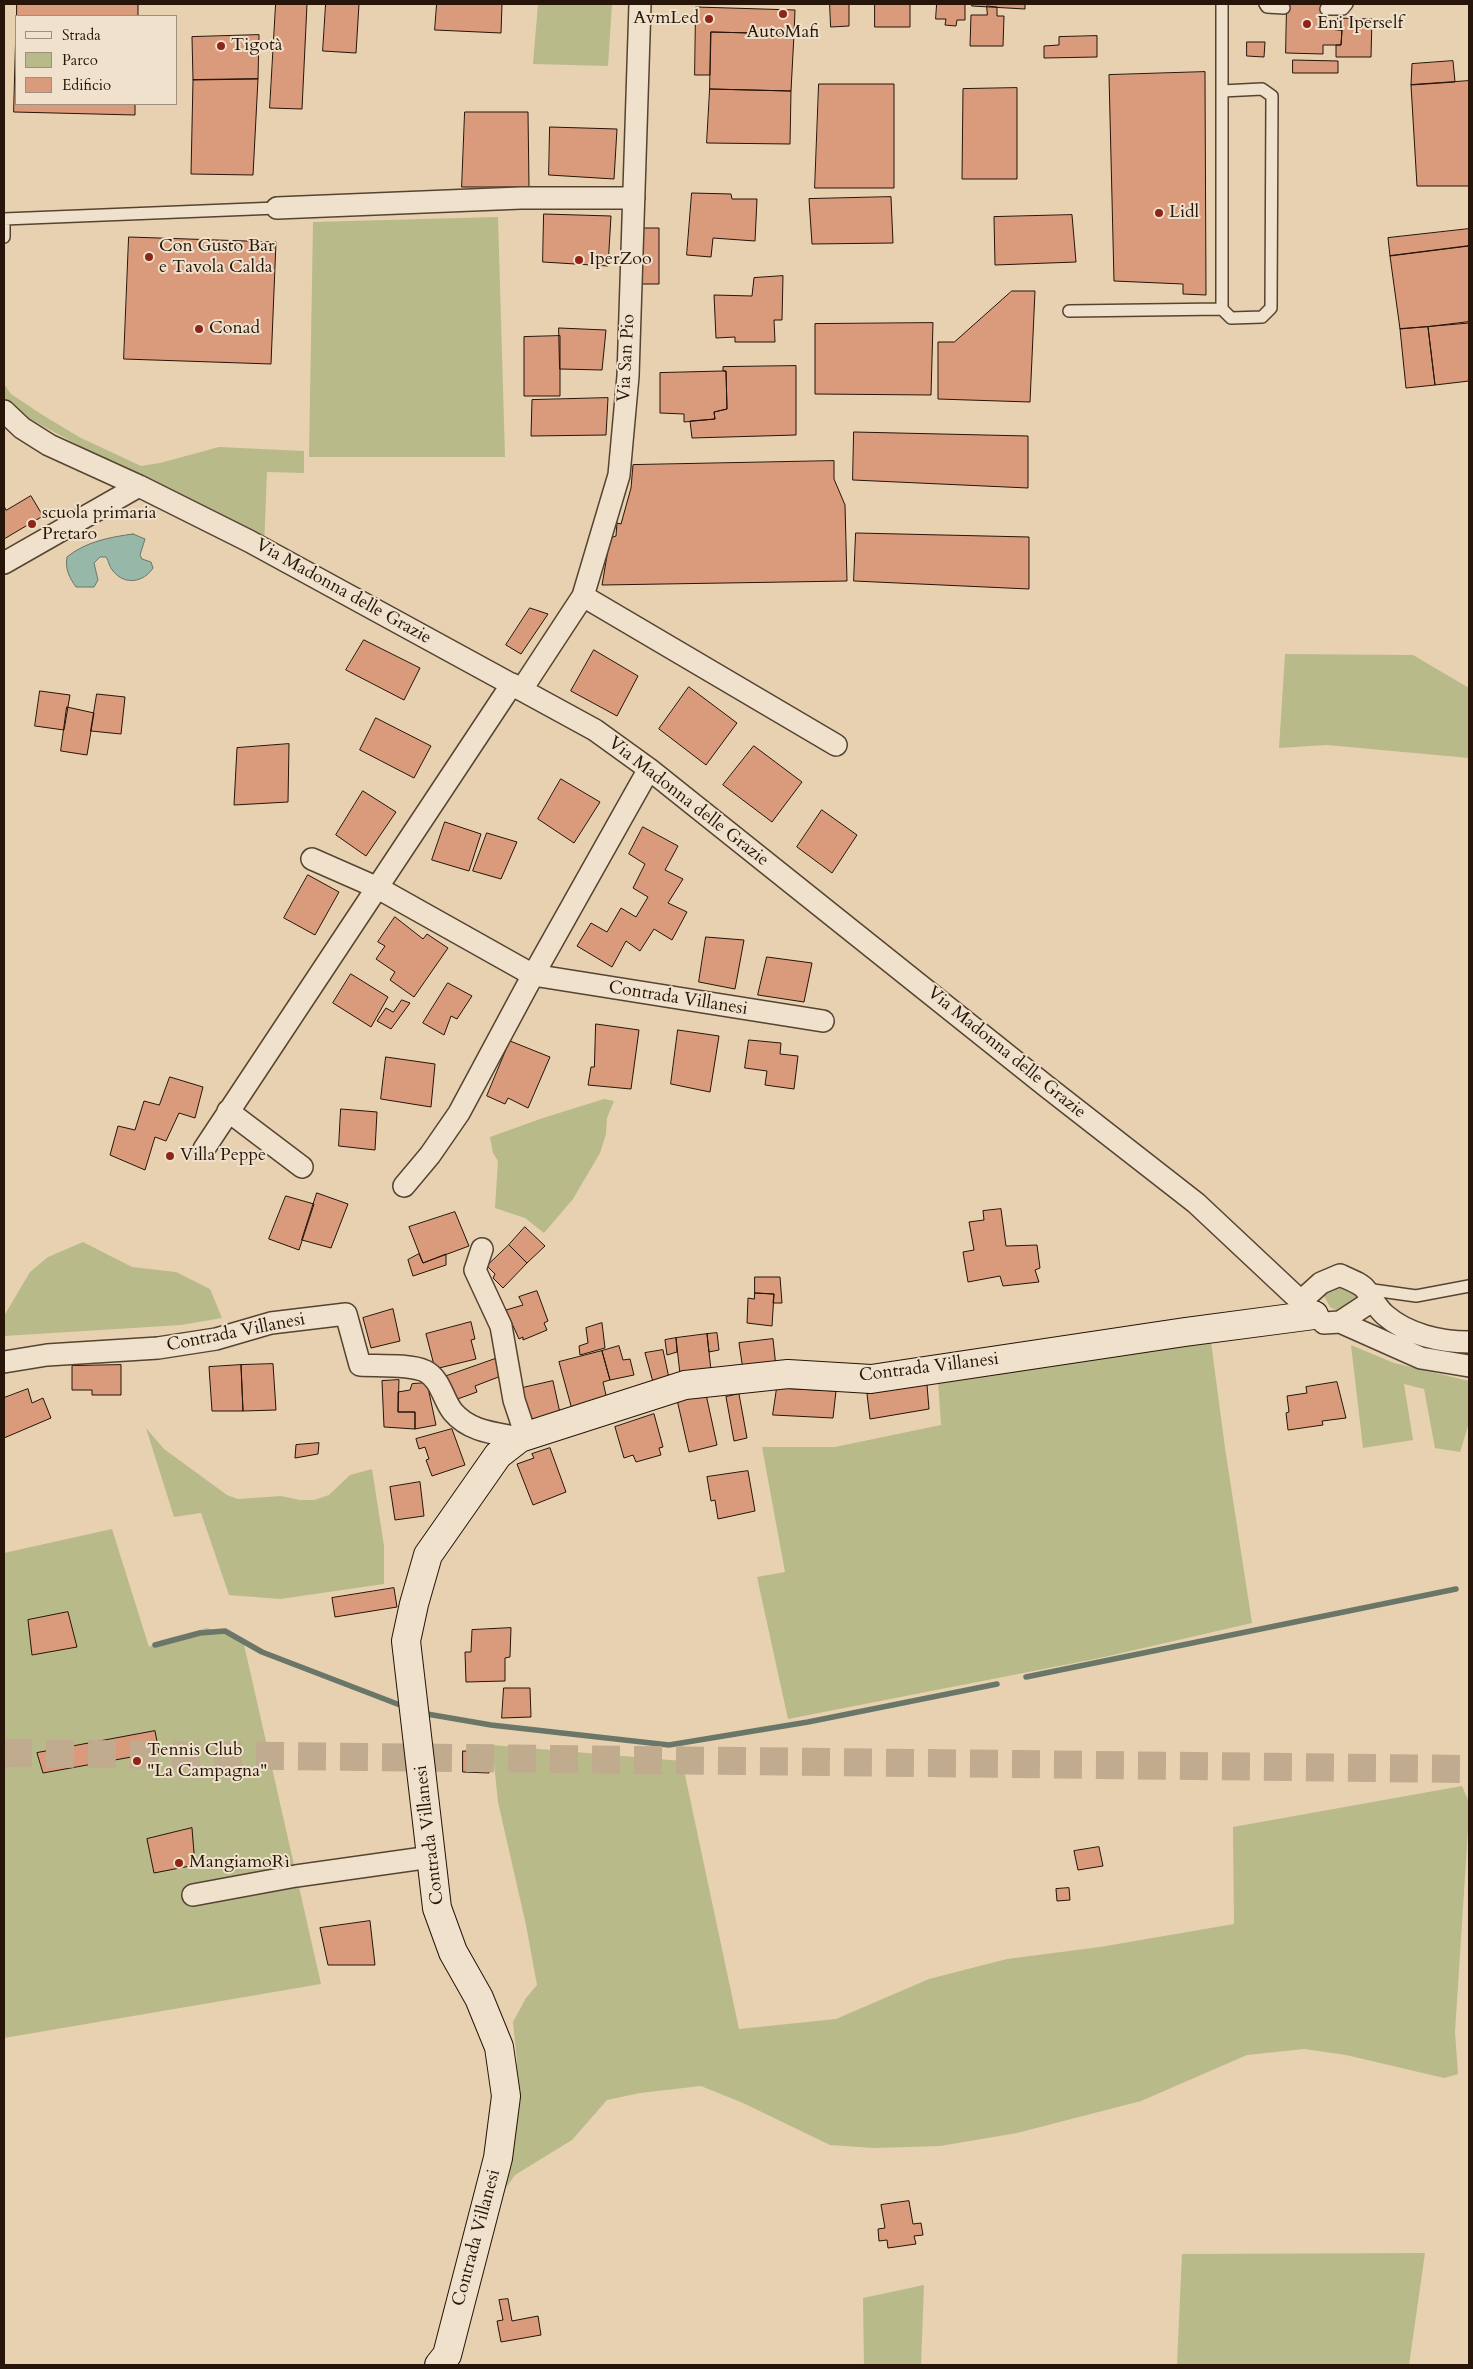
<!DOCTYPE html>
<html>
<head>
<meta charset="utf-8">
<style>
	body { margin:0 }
	#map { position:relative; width:1473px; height:2369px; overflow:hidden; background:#e7d1b1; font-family:Cardo,serif }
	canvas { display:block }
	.frame { position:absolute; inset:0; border:5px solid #261508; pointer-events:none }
	.legend { position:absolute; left:15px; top:15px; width:162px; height:90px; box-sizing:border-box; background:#efe1cc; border:1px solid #9f8f7e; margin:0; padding:6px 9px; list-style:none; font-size:15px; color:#261508 }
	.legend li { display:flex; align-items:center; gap:10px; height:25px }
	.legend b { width:25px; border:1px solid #9f8f7e }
</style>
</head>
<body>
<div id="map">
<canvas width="1473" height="2369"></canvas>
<div class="frame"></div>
<ul class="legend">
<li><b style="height:6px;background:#efe1cc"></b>Strada</li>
<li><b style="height:14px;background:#b8ba8a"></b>Parco</li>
<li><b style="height:14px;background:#da9a7c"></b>Edificio</li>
</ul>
</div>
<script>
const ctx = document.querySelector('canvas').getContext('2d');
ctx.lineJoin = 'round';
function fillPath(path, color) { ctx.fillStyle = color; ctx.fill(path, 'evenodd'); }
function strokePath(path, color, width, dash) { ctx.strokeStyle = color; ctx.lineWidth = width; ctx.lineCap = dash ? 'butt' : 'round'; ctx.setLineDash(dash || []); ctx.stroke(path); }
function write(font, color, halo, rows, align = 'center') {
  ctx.font = font + ' Cardo,serif'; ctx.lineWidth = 4; ctx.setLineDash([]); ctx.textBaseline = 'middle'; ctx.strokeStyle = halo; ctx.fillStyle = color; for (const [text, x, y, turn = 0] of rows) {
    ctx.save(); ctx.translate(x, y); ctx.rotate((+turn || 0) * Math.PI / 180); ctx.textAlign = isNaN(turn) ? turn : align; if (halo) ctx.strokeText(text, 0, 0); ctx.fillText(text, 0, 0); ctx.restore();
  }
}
fillPath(new Path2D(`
	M538,4H612L608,66L533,64Z
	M498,217L505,457H309L313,222Z
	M4,384L11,394L41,414L79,437L141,466L160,463L219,447L304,451V473L267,472L264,546L19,413L4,399Z
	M1285,654L1413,655L1469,688V758L1327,745L1279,748Z
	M604,1099L614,1101L607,1118L606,1134L600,1153L573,1199L544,1233L525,1218L495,1208L498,1161L493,1153L490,1137L543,1118Z
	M83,1242L132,1267L176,1272L210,1289L222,1318L181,1325L4,1336V1316L30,1272L48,1257Z
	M1338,1281L1362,1296L1342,1313L1330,1307L1323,1294Z
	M1211,1342L1225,1448L1252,1623L1100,1658L788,1719L757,1577L785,1572L762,1447H835L941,1425L938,1381Z
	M1351,1345L1394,1363L1469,1381V1423L1460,1452L1435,1448L1424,1389L1404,1384L1413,1440L1363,1448Z
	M146,1428L164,1449L227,1495L238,1499L281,1496L300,1500H314L329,1495L350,1475L372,1469L384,1546V1584L280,1599L229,1595L201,1513L174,1517Z
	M112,1529L149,1647L162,1640L207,1628L243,1640L321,1984L4,2038V1553Z
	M492,1745L682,1761L739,2029L836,2019L929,1979L1007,1959L1100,1947L1234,1924L1233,1827L1462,1786L1469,1802V1814L1455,2032L1458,2074L1444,2078L1346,2055L1304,2049L1247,2055L1141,2101L1017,2133L940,2146L874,2148L830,2145L743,2103L701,2086L640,2093L607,2100L572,2140L515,2175L489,2212L513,2146L517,2118V2061L513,2022L526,1998L537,1985L526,1925L498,1802Z
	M1425,2253L1409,2365H1177L1182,2254Z
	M924,2285L921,2365H864L863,2298Z`), '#b8ba8a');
const water = new Path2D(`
	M133,534L145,539L140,555L142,559L151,562L153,568C144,582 125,586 113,571C109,567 109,561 106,557H100L94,563L98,580L94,587H76C69,577 65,569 67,557C85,542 110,537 133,534Z`);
fillPath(water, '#97b7a8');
strokePath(water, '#6a7668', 1);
strokePath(new Path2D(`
	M155,1645L200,1633L225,1631L262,1652L400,1705
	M1026,1677L1456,1589
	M427,1714L491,1725L669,1745L808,1722L997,1684`), '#6a7668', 5.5);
const building = new Path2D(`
	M17,4H138V16H17Z
	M276,4H307L302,109L270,108Z
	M326,4H359L356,53L323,51Z
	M437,4H502L501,33L435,30Z
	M830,4H849V26L831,27Z
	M875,4H910V27H875Z
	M937,4H965V20H957L956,26L945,25L946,19H936Z
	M972,4H1025V9L972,6Z
	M1287,4H1324L1323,29L1342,30L1341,45H1323V54L1286,53Z
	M987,6L997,7V16H1004L1003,46H970L971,15H987Z
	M696,7L795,10L794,34L711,32L710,75H695Z
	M1338,18L1372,19L1371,57H1336V45H1341L1342,30H1338Z
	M16,26V104H135V115L14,112Z
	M711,32L794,34L791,91L710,89Z
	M259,35L258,79L193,80L192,37Z
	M1097,36V57L1044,58V46L1059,45V37Z
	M1247,42H1265L1264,57L1247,56Z
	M1293,60L1338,61V73H1293Z
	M1453,61L1455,82L1411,85L1412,64Z
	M1205,72L1206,295L1183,294V284L1114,281L1109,75Z
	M258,79L253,175L191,174L193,80Z
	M1469,81V186H1417L1411,85Z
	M819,84H894V188H815Z
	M1017,88V179H962L963,89Z
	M710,89L791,91L790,144L707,143Z
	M465,112H528L529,187H462Z
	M550,127L617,129L614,179L549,175Z
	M692,193L731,194L732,199H757L755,241L713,238L711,257L687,255Z
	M891,197L893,243L812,244L809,199Z
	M544,214L611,216L608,266L543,262Z
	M1072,215L1076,262L995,265L994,217Z
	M640,228H659V284H640Z
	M1469,229V246L1390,256L1388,238Z
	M129,237L276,242L271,364L124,359Z
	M1469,246V323L1400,329L1390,256Z
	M783,276L782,320H774L775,342H735V337L716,338L714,295L752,296L754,278Z
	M1012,291H1035L1030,402L938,399V342H954Z
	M1469,322V381L1435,385L1428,327Z
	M933,323L931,395L815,394V324Z
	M1428,327L1435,385L1406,388L1400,329Z
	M559,328L606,330L602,370L560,369Z
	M560,336V396H524V337Z
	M796,366V435L692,438L690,421L715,419L714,412L727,409L726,371H723V367Z
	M723,371H726L727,409L714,412L715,419L684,422V414L660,413V373Z
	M608,398L606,435L531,436L532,400Z
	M854,432L1028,436V488L853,480Z
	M834,461V479L845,505L847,581L602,585L610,538L616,536L617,523L621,524L631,488L633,465Z
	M31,496L43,516L4,539V506L6,510Z
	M856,533L1029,537V589L854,581Z
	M530,608L548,614L521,654L506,645Z
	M364,640L420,668L404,700L346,670Z
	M594,650L638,676L617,716L571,691Z
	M689,687L737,723L706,765L659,729Z
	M40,691L70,695L64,730L35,726Z
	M97,694L125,697L121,734L91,731Z
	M67,707L94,713L87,755L61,751Z
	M376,718L431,746L414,778L360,750Z
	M289,744L288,802L234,805L237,748Z
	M754,746L802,782L772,822L723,785Z
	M561,779L600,802L574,843L538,819Z
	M363,791L396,812L366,856L336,835Z
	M822,810L857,835L832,873L797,847Z
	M445,822L481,834L469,871L432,860Z
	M643,827L678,846L665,870L683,879L668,903L687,912L672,940L654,929L640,951L626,941L612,967L577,946L591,923L607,932L621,908L636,917L648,897L633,888L645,864L629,854Z
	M487,833L517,842L501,879L473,871Z
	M308,875L339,892L315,935L284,918Z
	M395,917L423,939L427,934L448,948L414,997L390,980L395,972L376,959L385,946L378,942Z
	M706,937L744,940L735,989L699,982Z
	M767,957L812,963L804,1002L758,995Z
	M351,974L388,997L371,1027L333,1003Z
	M448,983L472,996L457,1019L451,1016L444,1035L423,1023Z
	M402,1000L410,1003L391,1029L377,1021L386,1008L393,1012Z
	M596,1024L639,1030L631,1089L588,1085L591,1067H594Z
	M678,1030L719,1036L710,1092L671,1084Z
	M749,1040L781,1043L780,1054L798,1056L794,1089L765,1085L767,1071L745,1068Z
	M510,1041L550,1057L528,1108L508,1098L505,1104L487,1096Z
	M386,1057L435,1064L431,1107L381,1099Z
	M170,1077L203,1087L195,1118L179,1113L166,1141L155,1137L145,1170L110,1155L118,1126L135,1130L144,1101L159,1105Z
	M341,1109L377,1112L375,1150L339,1146Z
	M317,1193L348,1204L331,1248L302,1240Z
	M286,1196L314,1204L299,1250L269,1239Z
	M1001,1209L1006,1246L1037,1245L1040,1268L1035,1270L1039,1282L1003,1286L1000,1276L968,1282L963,1252L974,1250L969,1222L984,1220L983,1211Z
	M455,1212L469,1246L423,1263L409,1227Z
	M525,1227L545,1246L527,1263L509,1245Z
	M509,1245L527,1263L503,1288L493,1278L495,1274L487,1266Z
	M419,1254L423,1263L446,1254V1265L413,1276L408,1260Z
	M755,1277H780L782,1303H773L774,1294L755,1293Z
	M537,1291L548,1321L544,1323L547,1330L523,1340V1337L519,1339L506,1310L523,1305L519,1297Z
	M755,1293L774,1294L772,1326L747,1323L748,1298L754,1299Z
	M393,1309L400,1341L371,1348L363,1318Z
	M471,1322L475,1339L471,1340L476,1359L435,1369L426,1334Z
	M602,1323L605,1348L580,1355L579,1346L588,1343L586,1328Z
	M717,1333L719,1350L709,1352L707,1334Z
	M707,1334L712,1379L681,1383L676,1338Z
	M676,1338L677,1352L667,1355L665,1340Z
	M773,1339L776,1367L743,1370L739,1343Z
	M619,1346L623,1360L630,1359L634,1375L610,1380L602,1351Z
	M663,1350L669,1378L653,1382L645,1353Z
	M602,1351L610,1380L603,1382L608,1404L573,1413L559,1362Z
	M495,1359L501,1376L475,1386L477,1392L452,1401L444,1377Z
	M273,1364L276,1410L243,1411L241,1365Z
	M121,1365V1395H92V1390H72V1366Z
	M241,1365L243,1411H212L209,1367Z
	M399,1380L398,1412H415V1429L384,1427L382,1381Z
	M553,1381L560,1413L527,1423L518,1389Z
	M1337,1382L1346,1418L1322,1421L1323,1425L1288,1430L1286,1413L1289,1412L1287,1396L1307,1393L1306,1387Z
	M427,1383L436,1425L415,1429V1412H398V1392L410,1390L412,1384Z
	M704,1385L717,1445L689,1452L675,1391Z
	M927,1385L929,1409L870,1419L867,1394Z
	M777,1388L836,1391L833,1418L773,1415Z
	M28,1389L32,1403L43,1398L51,1418L4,1438V1398Z
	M739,1394L747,1438L734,1441L726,1397Z
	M654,1414L663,1447L659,1448L661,1455L636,1462L633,1455L624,1458L615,1427Z
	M452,1429L465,1465L432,1476L426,1460L429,1459L425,1447L419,1449L416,1439Z
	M319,1443L318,1454L295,1458L296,1445Z
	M550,1448L566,1492L533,1505L517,1464L534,1458L532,1454Z
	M748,1471L755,1511L718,1519L715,1500L711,1501L707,1477Z
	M420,1482L424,1516L395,1520L390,1487Z
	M394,1588L397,1607L335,1617L332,1598Z
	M68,1612L77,1647L32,1655L28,1620Z
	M511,1628L510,1657L505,1658V1681L466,1682L465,1652H471L472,1630Z
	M504,1688H530L531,1717L502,1718Z
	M155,1731L159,1752L43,1773L37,1753Z
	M463,1751L488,1752L489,1773L463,1772Z
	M192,1828L195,1865L154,1873L147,1839Z
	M1099,1847L1103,1866L1078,1870L1074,1851Z
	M1069,1888L1070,1900L1057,1901L1056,1889Z
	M370,1921L375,1965H328L320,1928Z
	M909,2201L913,2224L921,2223L923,2235L914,2236L916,2244L888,2248L887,2240L879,2241L878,2229L885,2228L881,2205Z
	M508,2299L512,2321L538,2316L541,2335L501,2342L497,2321L503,2320L499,2300Z`);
fillPath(building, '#da9a7c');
strokePath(building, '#261508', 1);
strokePath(new Path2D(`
	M4,1753L1469,1769`), '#c0ab8f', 28, [28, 14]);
const lane = new Path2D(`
	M1265,4L1267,7L1284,8
	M1326,9H1343L1347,4
	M1222,91L1262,89L1272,96L1271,308L1262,317L1231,318L1222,309C1222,207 1222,105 1222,4
	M4,219L277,208
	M4,222V237
	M1069,311L1222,309
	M1366,1289L1416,1296L1469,1286`);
const street = new Path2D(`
	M277,208L521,198H634
	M4,411L22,428L49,445L139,486L249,541L595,730L649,769L1046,1086L1196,1203L1324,1323L1340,1322L1421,1358L1469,1366
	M4,563L139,486
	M583,596L836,745
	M522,689L583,596L619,475L628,376L640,4
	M312,859L378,888L533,975L823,1021
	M228,1111L302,1167
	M204,1149L512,684
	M404,1186L430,1155L459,1113L526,988L649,769
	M482,1249L475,1270L501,1326L514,1400L526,1436
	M1300,1302L1321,1283L1340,1275C1348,1279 1361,1283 1366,1290C1373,1299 1377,1308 1385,1315C1408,1335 1441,1342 1469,1342
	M1340,1322L1372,1301
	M4,1362L47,1355L158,1348L216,1339L271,1323L346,1314L360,1365C377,1366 410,1364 425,1371C441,1379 443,1400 453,1412C470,1432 495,1433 520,1438
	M193,1895L296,1876L431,1857`);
const secondary = new Path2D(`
	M439,2365L447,2355L498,2158L506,2096L499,2047L479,1998L453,1952L437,1908L406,1641L414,1604L428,1555L498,1455L520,1438L685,1385L788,1374L871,1379L1185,1332L1314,1315`);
strokePath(lane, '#564432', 14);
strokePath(street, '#564432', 24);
strokePath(secondary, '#261508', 30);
strokePath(lane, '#efe1cc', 11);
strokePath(street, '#efe1cc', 21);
strokePath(secondary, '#efe1cc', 28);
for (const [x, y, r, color] of [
	[783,14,5,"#8f2418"],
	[709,19,5,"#8f2418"],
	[1307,24,5,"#8f2418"],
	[221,46,5,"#8f2418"],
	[1159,213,5,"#8f2418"],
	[149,257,5,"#8f2418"],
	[579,260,5,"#8f2418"],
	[199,329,5,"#8f2418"],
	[32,524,5,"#8f2418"],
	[170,1156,5,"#8f2418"],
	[137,1761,5,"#8f2418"],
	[179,1863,5,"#8f2418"]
]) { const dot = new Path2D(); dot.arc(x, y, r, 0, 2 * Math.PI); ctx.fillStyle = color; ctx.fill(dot); strokePath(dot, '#efe1cc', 2); }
write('18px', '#261508', '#efe1cc', [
	["AvmLed",699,19,"right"],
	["Eni Iperself",1317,24],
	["AutoMafi",783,33,"center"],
	["Tigotà",231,46],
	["Lidl",1169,213],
	["Con Gusto Bar",159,247],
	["e Tavola Calda",159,268],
	["IperZoo",589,260],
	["Conad",209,329],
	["scuola primaria",42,514],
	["Pretaro",42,535],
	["Villa Peppe",180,1156],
	["Tennis Club",147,1751],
	["\"La Campagna\"",147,1772],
	["MangiamoRì",189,1863]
], 'left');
write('18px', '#261508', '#efe1cc', [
	["Via San Pio",627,358,-87],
	["Via Madonna delle Grazie",343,592,29],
	["Via Madonna delle Grazie",688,802,38],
	["Contrada Villanesi",678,999,9],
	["Via Madonna delle Grazie",1006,1053,39],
	["Contrada Villanesi",236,1333,-11],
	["Contrada Villanesi",929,1368,-7],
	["Contrada Villanesi",430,1835,-97],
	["Contrada Villanesi",477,2238,-75]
]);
</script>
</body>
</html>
